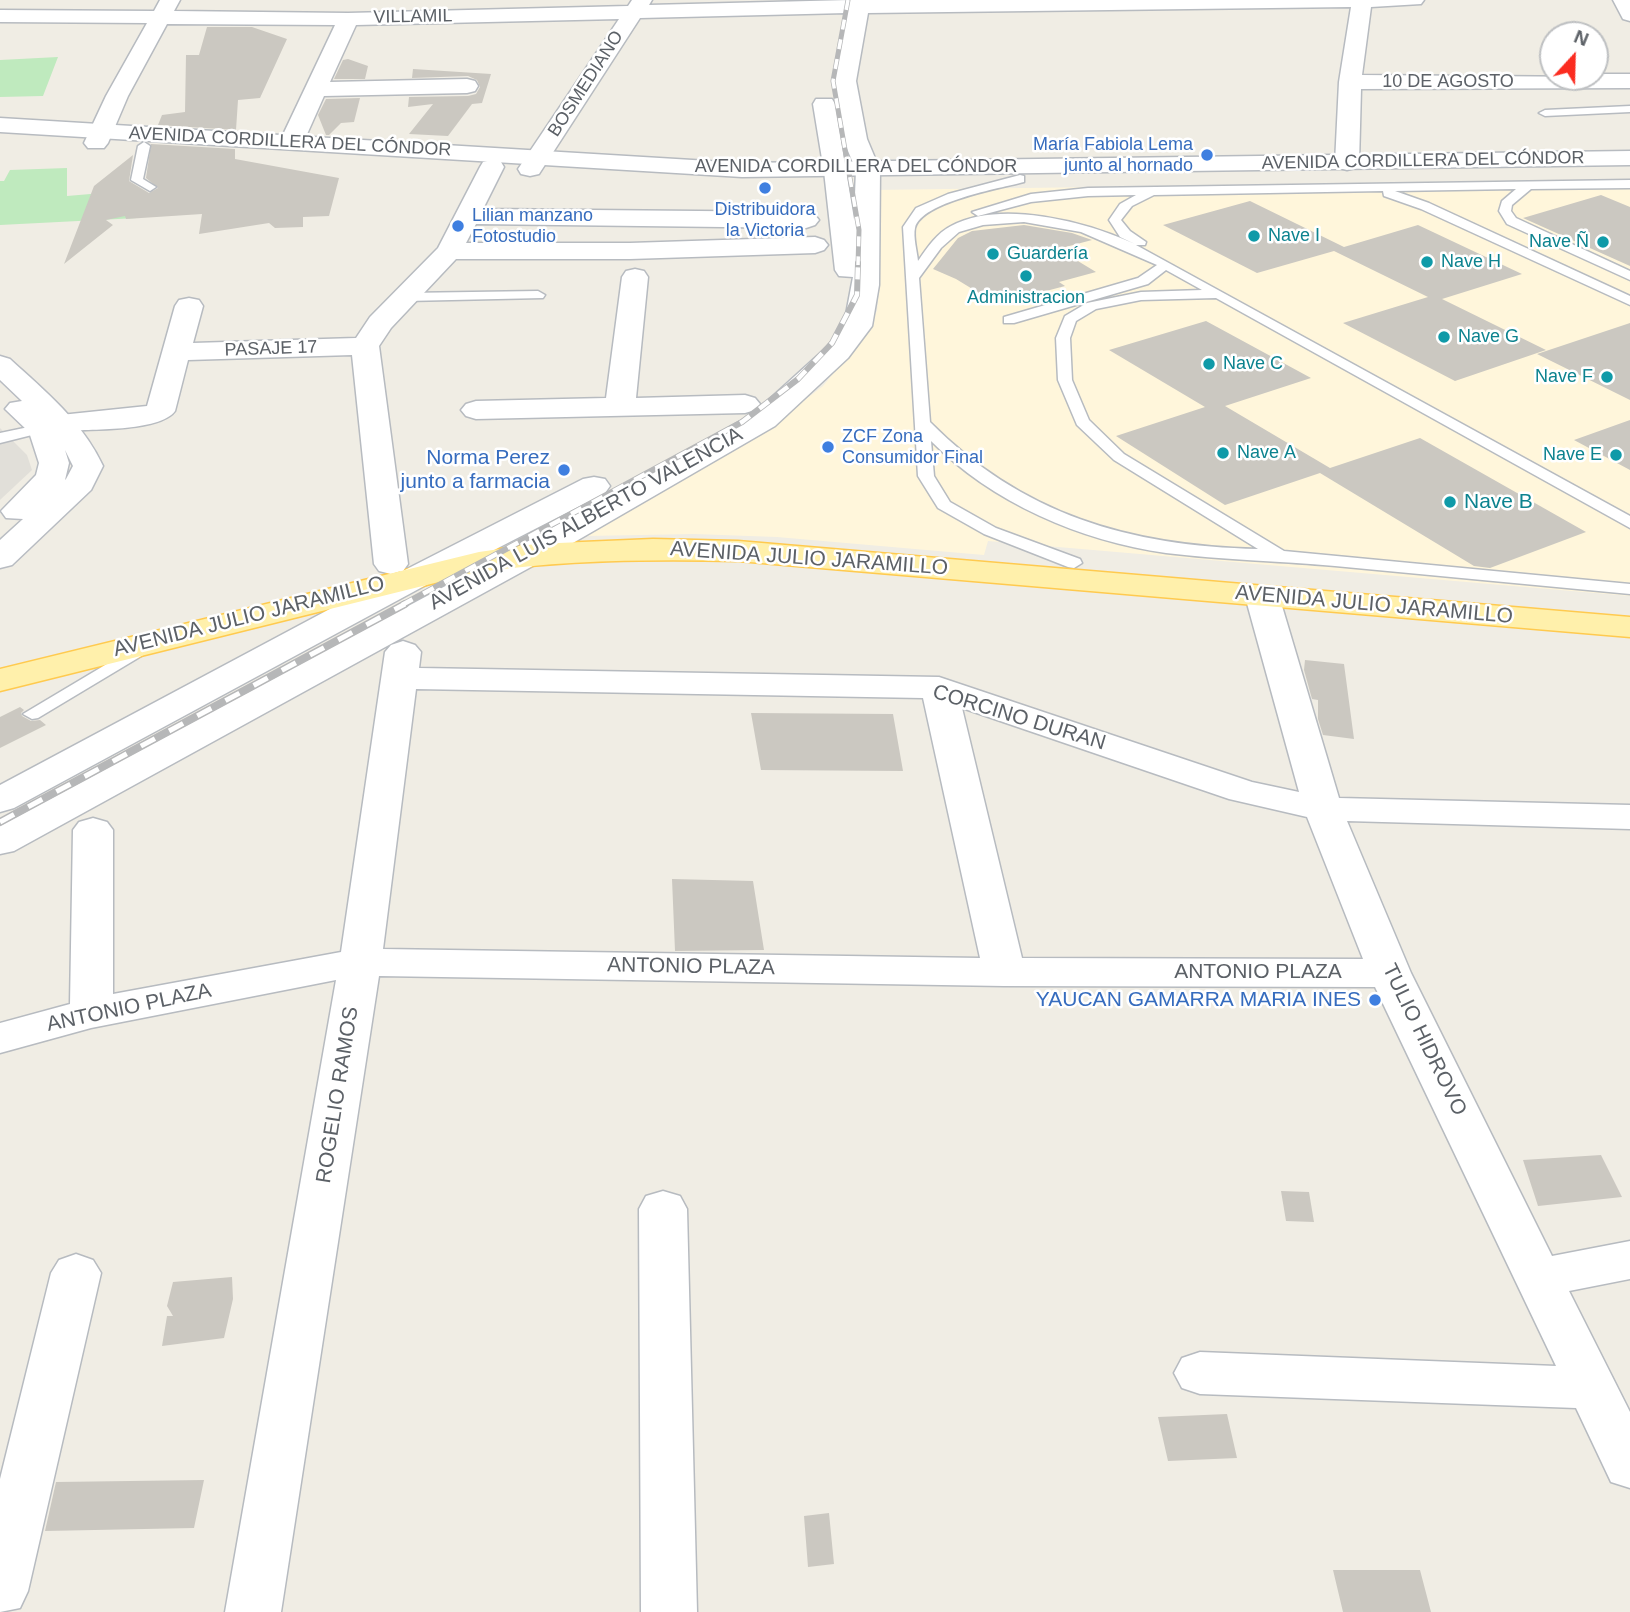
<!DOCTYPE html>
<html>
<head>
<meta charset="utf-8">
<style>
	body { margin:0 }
	#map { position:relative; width:1630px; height:1612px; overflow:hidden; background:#f0ede4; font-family:Arial,sans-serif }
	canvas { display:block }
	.north { position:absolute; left:1539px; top:21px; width:70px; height:70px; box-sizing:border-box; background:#fff; border:2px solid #bec0c2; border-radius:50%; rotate:22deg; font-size:19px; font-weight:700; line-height:28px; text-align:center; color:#5c6167 }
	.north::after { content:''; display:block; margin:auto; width:24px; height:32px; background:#fb2c20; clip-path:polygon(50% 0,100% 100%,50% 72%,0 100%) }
</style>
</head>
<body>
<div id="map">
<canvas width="1630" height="1612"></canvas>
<div class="north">N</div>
</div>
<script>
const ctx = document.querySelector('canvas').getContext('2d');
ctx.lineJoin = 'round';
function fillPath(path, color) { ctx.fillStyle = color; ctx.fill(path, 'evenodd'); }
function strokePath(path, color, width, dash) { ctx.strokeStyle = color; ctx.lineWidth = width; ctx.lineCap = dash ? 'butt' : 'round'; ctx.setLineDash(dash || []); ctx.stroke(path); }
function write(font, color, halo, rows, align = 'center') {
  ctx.font = font + ' Arial,sans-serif'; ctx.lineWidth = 5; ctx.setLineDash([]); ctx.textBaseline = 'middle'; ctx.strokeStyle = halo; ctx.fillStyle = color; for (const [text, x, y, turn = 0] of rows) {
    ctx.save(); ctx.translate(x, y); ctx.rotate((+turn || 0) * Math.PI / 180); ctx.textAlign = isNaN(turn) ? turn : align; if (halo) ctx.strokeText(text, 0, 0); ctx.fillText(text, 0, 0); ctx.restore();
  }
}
fillPath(new Path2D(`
	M1630,180V596L988,541L984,555L777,537L694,534L586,536L597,524L783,417L823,386L854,348L877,311L880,280L871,190Z`), '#fff6db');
fillPath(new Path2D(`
	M0,428L27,455L32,470L0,500Z`), '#e1dfd9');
fillPath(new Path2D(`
	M58,57L43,96L0,97V60Z
	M67,168V196L114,192L137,218L0,225V181H4L10,170Z`), '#bfeabe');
fillPath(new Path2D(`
	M207,27H252L287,39L260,98L238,100L236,130L158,125L162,115L185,112L186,55H199Z
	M348,59L368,66L365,79H334L343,60Z
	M413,69L491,74L482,103L472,104L448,136L409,134L433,104L408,107L409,97L468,96L476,94L480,87L477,80L468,76L412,78Z
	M360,98L354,122L341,123L329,135H326L318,115L326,99Z
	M151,144L235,149V159L339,178L329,216L303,217V227L275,228L269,223L199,234L202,214L126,219L125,216L106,220L113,225L64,264L94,186L133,155L129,181L149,193L158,188L146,178Z
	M1601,195L1630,207V266L1523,218Z
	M1250,201L1344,247L1418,225L1522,274L1442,299L1546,350L1455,381L1343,323L1428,297L1334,251L1257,273L1163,225Z
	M1024,225L1072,233L1092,240L1058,249L1096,272L1059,282L1065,286L997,304L956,279L933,269L958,238L972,231Z
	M1206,321L1311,378L1225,406L1330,468L1420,438L1586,532L1490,568L1474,566L1320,473L1225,505L1116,436L1205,407L1109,350Z
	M1630,323V400L1537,354Z
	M1630,420V470L1574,440Z
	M1305,660L1344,664L1354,739L1323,735L1318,719V700L1312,699L1304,670Z
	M20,707L24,710L21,713L22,716L31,721L40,720L46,725L0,748V717Z
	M751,713L893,714L903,771L761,770Z
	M672,879L753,881L764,950L675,951Z
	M1601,1155L1622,1197L1538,1206L1523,1160Z
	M1281,1191L1309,1192L1314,1222L1286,1221Z
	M232,1277L233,1299L224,1338L162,1346L167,1316H173L167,1306L173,1282Z
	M1227,1414L1237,1458L1168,1461L1158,1417Z
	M204,1480L194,1528L45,1531L56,1482Z
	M829,1513L834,1564L808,1567L804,1516Z
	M1333,1570H1420L1431,1612H1343Z`), '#cbc8c1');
const service = new Path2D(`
	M1630,106V112L1545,116L1539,113L1545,110Z
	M144,142L150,146L143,179L156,187L150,191L131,180L138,146Z
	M1020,175L1024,176V182C1001,188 921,202 915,228C913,237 917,251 918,261C927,248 937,233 951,226C1001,199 1087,222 1135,244L1120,237L1109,220L1120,204L1136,195L1088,196L1031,202L978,216L972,212L1031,194L1088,188L1630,180V188L1531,189L1512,205L1511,211L1516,218L1630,271V280L1507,224L1499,211L1502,201L1516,189L1395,191L1429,203L1630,296V305L1421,209L1384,196L1383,191L1154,195L1132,206L1121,220L1130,231L1146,242L1145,245H1136L1630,516V528L1216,298L1141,300L1096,309L1076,321L1070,338L1072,380L1089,420L1124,454L1284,551L1630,584V594C1532,585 1433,575 1335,566C1279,561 1222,560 1166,553C1081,541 992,503 931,441L934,476L950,502L996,528L1080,559L1082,563L1074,568L1068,567L984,534L938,508L918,476L903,227L916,208L948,194ZM1024,222L1081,232L1157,265L1138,278L1004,317V323H1014L1148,284L1166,270L1202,290L1141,292L1087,303L1065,316L1056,338L1058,380L1077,425L1114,460L1258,549C1130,546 1022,515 930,422L919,278L941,248L959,232L983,225Z
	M538,291L545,295L543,298L406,301L399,297L406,293Z
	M43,424L48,425L50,428L48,431L0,443V433Z
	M142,643L148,644L151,648L148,652L38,718L32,719L23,714Z`);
const minor = new Path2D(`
	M160,0H180L174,11L348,13L628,6L632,0H652L649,5L850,0H1424L1421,4L1371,7L1362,75L1595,77V74H1630V88L1361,89L1359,163L1355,168L1347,170L1339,168L1335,163L1339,82L1351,7L868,13L856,81L867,139L880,170L879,285L872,326L848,358L775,426L540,562L14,851L0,854V826L516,548L753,414L828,346L844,325L853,277L839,276L835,270L824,171L813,104L816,99H832L835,104L854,219L856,170L843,139L834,81L847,13L640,18L539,174L530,176L521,174L518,169L619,19L356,25L330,82L467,79L475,81L478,86L475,91L467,93L324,96L304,141L300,146H284L280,141L335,25L167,24L128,96L108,143L104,148H88L84,143L106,96L147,23L0,22V10L154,11Z
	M1613,0H1630V21L1623,19Z
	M492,160L501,162L504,167L483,209L806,212L815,215L819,220L815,225L806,228L476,224L466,243H630L815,237L824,240L828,245L824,250L815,253L630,259H456L391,328L379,346L408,564L403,571L583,479L594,477L605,479L610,486L605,493L426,585L14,808L0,812V785L401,571L391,574L379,571L374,564L352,355L188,360L175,411C160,432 88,429 62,431L51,428L47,422L51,416L147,406L175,306L179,300L189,298L199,300L203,306L193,343L356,338L370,317L438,248L480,167L483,162Z
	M635,269L644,271L648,277L636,398L745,395L755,398L760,404L755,410L745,413L476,419L466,416L461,410L466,404L476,401L606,398L622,277L626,271Z
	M1262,586L1274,589L1279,596L1339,798L1630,805V829L1347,821L1411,973L1552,1256L1630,1241V1279L1569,1291L1630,1412V1488L1611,1482L1576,1408L1200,1394L1182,1388L1174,1373L1182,1358L1200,1352L1556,1366L1375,987L1004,986L379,976L281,1612H225L336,980L91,1028L0,1053V1023L70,1004L73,830L79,822L93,818L107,822L113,830V994L341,952L385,652L391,645L403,641L415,645L421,652L419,668L939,677L1252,782L1299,792L1245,596L1250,589ZM416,689L923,698L980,958L383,949ZM962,708L1229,799L1307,817L1363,959L1022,958Z
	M663,1191L680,1196L687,1209L697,1612H641L639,1209L646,1196Z
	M76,1254L93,1260L101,1273L28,1591L20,1608L0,1612V1479L51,1273L59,1260Z`);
const tertiary = new Path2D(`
	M0,118L742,163L1630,151V165L742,177L0,132Z`);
const secondary = new Path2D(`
	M0,356L10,359C46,392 82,421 103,466L91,490L12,565L0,568V540L23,519L6,518L1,511L36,475L39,463L29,432L5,409L10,403L22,401L0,380ZM65,450L73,466L66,479L65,480L69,463Z`);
const primary = new Path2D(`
	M653,539L738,541L1630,617V637L738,561C651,559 565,560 479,572L0,691V669L479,552L535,544Z`);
strokePath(service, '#b7bbc0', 3);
strokePath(minor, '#b7bbc0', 3);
strokePath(tertiary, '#b7bbc0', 3);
strokePath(secondary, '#b8bcc2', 3);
strokePath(primary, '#ffca4f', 3);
fillPath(service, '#fff');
fillPath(minor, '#fff');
fillPath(tertiary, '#fff');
fillPath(secondary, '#fff');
fillPath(primary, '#fff0ab');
const railFar2 = new Path2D(`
	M848,0L833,81L859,230L858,265`);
const railFar1 = new Path2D(`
	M402,605L742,422L798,379L832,343L857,295L858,263`);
const rail = new Path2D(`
	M0,822L405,604`);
strokePath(railFar2, '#b6b7b8', 5);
strokePath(railFar1, '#b6b7b8', 6);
strokePath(rail, '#b6b7b8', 8);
strokePath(railFar2, '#fff', 3.5, [10]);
strokePath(railFar1, '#fff', 4.5, [12]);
strokePath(rail, '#fff', 5, [16]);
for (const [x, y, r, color] of [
	[1207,155,7,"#3f7fe0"],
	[765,188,7,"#3f7fe0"],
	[458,226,7,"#3f7fe0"],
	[1254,236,7,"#0f9aa8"],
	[1603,242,7,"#0f9aa8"],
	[993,254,7,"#0f9aa8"],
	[1427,262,7,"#0f9aa8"],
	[1026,276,7,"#0f9aa8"],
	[1444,337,7,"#0f9aa8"],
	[1209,364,7,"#0f9aa8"],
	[1607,377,7,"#0f9aa8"],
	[828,447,7,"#3f7fe0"],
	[1223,453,7,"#0f9aa8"],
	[1616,455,7,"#0f9aa8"],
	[564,470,7,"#3f7fe0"],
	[1450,502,7,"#0f9aa8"],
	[1375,1000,7,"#3f7fe0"]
]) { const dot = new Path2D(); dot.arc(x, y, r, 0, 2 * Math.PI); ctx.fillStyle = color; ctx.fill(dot); strokePath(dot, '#fff', 2.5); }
write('18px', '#5c6167', '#fff', [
	["VILLAMIL",413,17,-1],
	["10 DE AGOSTO",1448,82],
	["BOSMEDIANO",586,84,-57],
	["AVENIDA CORDILLERA DEL CÓNDOR",290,142,3],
	["AVENIDA CORDILLERA DEL CÓNDOR",1423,161,-1],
	["AVENIDA CORDILLERA DEL CÓNDOR",856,167],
	["PASAJE 17",271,349,-2]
]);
write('18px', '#366cbe', '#fff', [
	["María Fabiola Lema",1193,145,"right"],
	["junto al hornado",1193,166,"right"],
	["Distribuidora",765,210,"center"],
	["la Victoria",765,231,"center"],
	["Lilian manzano",472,216],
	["Fotostudio",472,237],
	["ZCF Zona",842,437],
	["Consumidor Final",842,458]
], 'left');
write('18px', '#0d838f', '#fff', [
	["Nave I",1268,236],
	["Nave Ñ",1589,242,"right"],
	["Guardería",1007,254],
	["Nave H",1441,262],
	["Administracion",1026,298,"center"],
	["Nave G",1458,337],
	["Nave C",1223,364],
	["Nave F",1593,377,"right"],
	["Nave A",1237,453],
	["Nave E",1602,455,"right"]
], 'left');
write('21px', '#366cbe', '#fff', [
	["Norma Perez",550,458],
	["junto a farmacia",550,482],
	["YAUCAN GAMARRA MARIA INES",1361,1000]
], 'right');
write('21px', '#0d838f', '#fff', [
	["Nave B",1464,502]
], 'left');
write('21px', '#5c6167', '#fff', [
	["AVENIDA LUIS ALBERTO VALENCIA",586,519,-29],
	["AVENIDA JULIO JARAMILLO",809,559,4],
	["AVENIDA JULIO JARAMILLO",1374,605,5],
	["AVENIDA JULIO JARAMILLO",249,617,-14],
	["CORCINO DURAN",1019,718,17],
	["ANTONIO PLAZA",691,967,1],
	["ANTONIO PLAZA",1258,972],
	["ANTONIO PLAZA",129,1008,-12],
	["TULIO HIDROVO",1424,1040,64],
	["ROGELIO RAMOS",338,1095,-81]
]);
</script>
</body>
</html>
